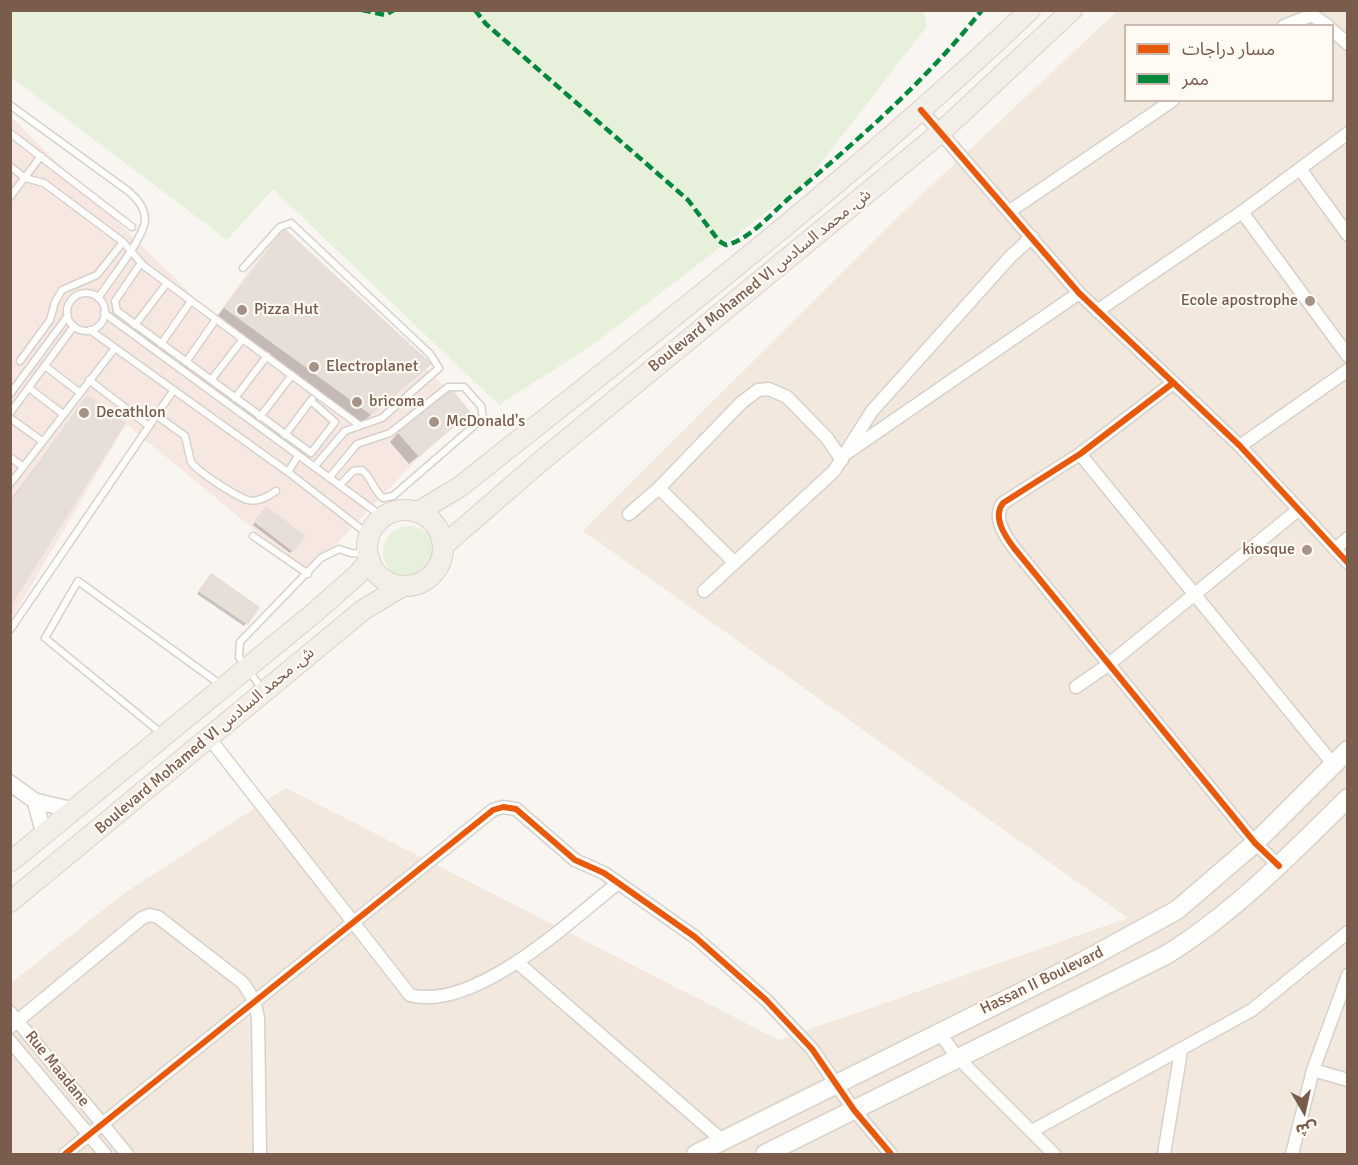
<!DOCTYPE html>
<html>
<head>
<meta charset="utf-8">
<style>
	body { margin:0 }
	#map { position:relative; width:1358px; height:1165px; overflow:hidden; background:#f9f5f0; font-family:Signika,"Noto Sans Arabic",sans-serif }
	canvas { display:block }
	.frame { position:absolute; inset:0; border:12px solid #7a5c4d; pointer-events:none }
	.legend { position:absolute; left:1124px; top:24px; width:210px; height:78px; box-sizing:border-box; background:#fffaf3; border:2px solid #cabbb1; margin:0; padding:8px 10px; list-style:none; font-size:18px; color:#7a5c4d }
	.legend li { display:flex; align-items:center; gap:12px; height:30px }
	.legend b { width:30px; border:2px solid #cabbb1 }
	.north { position:absolute; left:1274px; top:1081px; width:60px; height:60px; -webkit-text-stroke:4px #fffaf3; paint-order:stroke; rotate:171deg; font-size:16px; font-weight:700; line-height:24px; text-align:center; color:#7a5c4d }
	.north::after { content:''; display:block; margin:auto; width:21px; height:27px; background:#7a5c4d; clip-path:polygon(50% 0,100% 100%,50% 72%,0 100%) }
</style>
</head>
<body>
<div id="map">
<canvas width="1358" height="1165"></canvas>
<div class="frame"></div>
<ul class="legend">
<li><b style="height:8px;background:#e8590c"></b>مسار دراجات</li>
<li><b style="height:8px;background:#00873e"></b>ممر</li>
</ul>
<div class="north">ش</div>
</div>
<script>
const ctx = document.querySelector('canvas').getContext('2d');
ctx.lineJoin = 'round';
function fillPath(path, color) { ctx.fillStyle = color; ctx.fill(path, 'evenodd'); }
function strokePath(path, color, width, dash) { ctx.strokeStyle = color; ctx.lineWidth = width; ctx.lineCap = dash ? 'butt' : 'round'; ctx.setLineDash(dash || []); ctx.stroke(path); }
function write(font, color, halo, rows, align = 'center') {
  ctx.font = font + ' Signika,"Noto Sans Arabic",sans-serif'; ctx.lineWidth = 4.5; ctx.setLineDash([]); ctx.textBaseline = 'middle'; ctx.strokeStyle = halo; ctx.fillStyle = color; for (const [text, x, y, turn = 0] of rows) {
    ctx.save(); ctx.translate(x, y); ctx.rotate((+turn || 0) * Math.PI / 180); ctx.textAlign = isNaN(turn) ? turn : align; if (halo) ctx.strokeText(text, 0, 0); ctx.fillText(text, 0, 0); ctx.restore();
  }
}
fillPath(new Path2D(`
	M1117,11H1347V1154H11V983L123,894L286,788L779,1040L1128,918L583,531L901,214ZM1126,26H1332V100H1126Z`), '#f2e8de');
fillPath(new Path2D(`
	M11,117L215,318L280,227L471,412L419,457L308,574L126,424L11,620Z`), '#f6e8e1');
fillPath(new Path2D(`
	M923,11L927,26L807,181L595,343L499,405L273,189L227,240L11,77V11Z
	M383 552a26 26 0 1 1 52 0a26 26 0 1 1-52 0Z`), '#e7f0db');
fillPath(new Path2D(`
	M284,230L421,373L361,423L216,318Z
	M87,397L10,605V501Z
	M460,421L409,464L390,442L398,433Z
	M264,510L292,551L290,553L253,525Z
	M209,578L258,608L244,626L197,594Z`), '#0003');
fillPath(new Path2D(`
	M284,228L432,364L371,415L224,308Z
	M450,387L471,412L419,457L397,432Z
	M87,395L126,423L10,607V502Z
	M266,506L306,536L293,552L254,522Z
	M211,573L260,607L248,625L198,591Z`), '#e6ded7');
const service = new Path2D(`
	M10,105L128,191C136,198 144,206 145,218C147,234 109,282 98,298
	M10,133L132,227
	M10,166L25,178L44,183L123,242L144,266L359,425
	M10,197L41,156
	M141,263L115,301L117,311L311,453L335,422L311,401
	M243,268L280,227L291,223L430,354L439,368L382,418L345,431L314,467
	M67 312a19 19 0 1 1 38 0a19 19 0 1 1-38 0Z
	M104,313L383,517
	M135,325L167,283
	M90,330L288,472L369,535
	M161,344L191,301
	M20,361L50,320L55,302L62,290L97,275L123,242
	M186,362L216,319
	M45,366L79,392
	M89,380L149,426
	M211,380L243,339
	M29,388L63,414
	M10,394L67,317
	M235,398L267,356
	M10,413L74,326
	M156,415L185,436L191,462C198,472 237,497 248,500C258,503 269,496 276,491
	M260,417L292,375
	M10,418L42,441
	M285,435L312,399
	M10,457L23,467
	M288,472L298,456
	M329,478L357,444L390,433L448,387H464L481,406L483,418L393,496L383,498C373,490 372,478 362,470L353,471L340,485
	M10,484L115,348
	M253,536L308,574
	M10,630L173,391
	M262,689L239,657L240,642L321,558L339,549L351,553L367,554
	M161,733L45,638L78,581L221,685`);
const minor = new Path2D(`
	M1284,26L1312,15L1328,26
	M1332,30L1348,44
	M921,110L1079,293L1240,446L1348,563
	M1300,169L1348,235
	M1010,211L1173,100
	M1242,212L1348,356
	M1097,311L1242,212L1348,133
	M1173,383L1080,454L1003,503C992,517 1005,536 1014,548L1255,843L1279,866
	M1240,446L1348,370
	M848,452L1079,293
	M1080,454L1333,764
	M659,488L735,563
	M629,514L659,488L741,403L758,390L769,389L787,397L827,438L842,460
	M1335,549L1348,538
	M704,591L834,471L872,411L1011,256L1032,237
	M1076,687L1109,664L1298,510
	M210,739L410,995C475,1012 570,921 618,883
	M518,963L723,1141
	M10,1012L127,1154
	M10,1027L142,918L150,915L158,917L243,983L254,1000L258,1018L260,1154
	M939,1032L957,1057L1054,1154
	M10,1041L105,1154
	M1313,1070L1348,1080
	M1032,1131L1252,1010L1348,932
	M65,1154L493,810L503,807L516,809L575,860L604,873L695,937L766,1000L812,1049L854,1110L891,1154
	M1164,1154L1181,1051
	M1292,1154L1313,1070L1348,975`);
const tertiary = new Path2D(`
	M10,783L35,801L73,810
	M35,801L44,834`);
const secondary = new Path2D(`
	M696,1154L1082,962L1177,910L1255,843L1348,750
	M765,1154L1166,955C1234,913 1291,854 1348,798`);
const primary = new Path2D(`
	M367 548a38 38 0 1 1 76 0a38 38 0 1 1-76 0Z
	M418,512L461,486C654,332 851,181 1030,10
	M443,546L541,461L940,133L1072,10
	M10,862L314,613L357,575L370,560
	M10,902L363,610L403,586`);
strokePath(service, '#d7d1cb', 9);
strokePath(minor, '#d7d1cb', 15);
strokePath(tertiary, '#d7d1cb', 18);
strokePath(secondary, '#d9d2cb', 21);
strokePath(primary, '#dad1cc', 22);
strokePath(service, '#fefefd', 6);
strokePath(minor, '#fefefd', 12);
strokePath(tertiary, '#fefefd', 15);
strokePath(secondary, '#fefefd', 18);
strokePath(primary, '#f3eee8', 20);
strokePath(new Path2D(`
	M362,10L385,15L394,10
	M475,10L486,24L688,200L719,241L726,245C749,240 771,214 788,199C857,141 926,81 982,10`), '#00873e', 4.5, [9, 4.5]);
strokePath(new Path2D(`
	M921,110L1079,293L1240,446L1348,563
	M1173,383L1080,454L1003,503C992,517 1005,536 1014,548L1255,843L1279,866
	M65,1154L493,810L503,807L516,809L575,860L604,873L695,937L766,1000L812,1049L854,1110L891,1154`), '#e8590c', 6);
for (const [x, y, r, color] of [
	[1310,301,6,"#a69286"],
	[242,310,6,"#a69286"],
	[314,367,6,"#a69286"],
	[357,402,6,"#a69286"],
	[84,413,6,"#a69286"],
	[434,422,6,"#a69286"],
	[1307,550,6,"#a69286"]
]) { const dot = new Path2D(); dot.arc(x, y, r, 0, 2 * Math.PI); ctx.fillStyle = color; ctx.fill(dot); strokePath(dot, '#fffaf3', 2); }
write('16px', '#7a5c4d', '#fffaf3', [
	["Boulevard Mohamed VI ش. محمد السادس",760,281,-39],
	["Boulevard Mohamed VI ش. محمد السادس",205,741,-40],
	["Hassan II Boulevard",1042,981,-26],
	["Rue Maadane",57,1069,51]
]);
write('16px', '#7a5c4d', '#fffaf3', [
	["Ecole apostrophe",1298,301,"right"],
	["Pizza Hut",254,310],
	["Electroplanet",326,367],
	["bricoma",369,402],
	["Decathlon",96,413],
	["McDonald's",446,422],
	["kiosque",1295,550,"right"]
], 'left');
</script>
</body>
</html>
